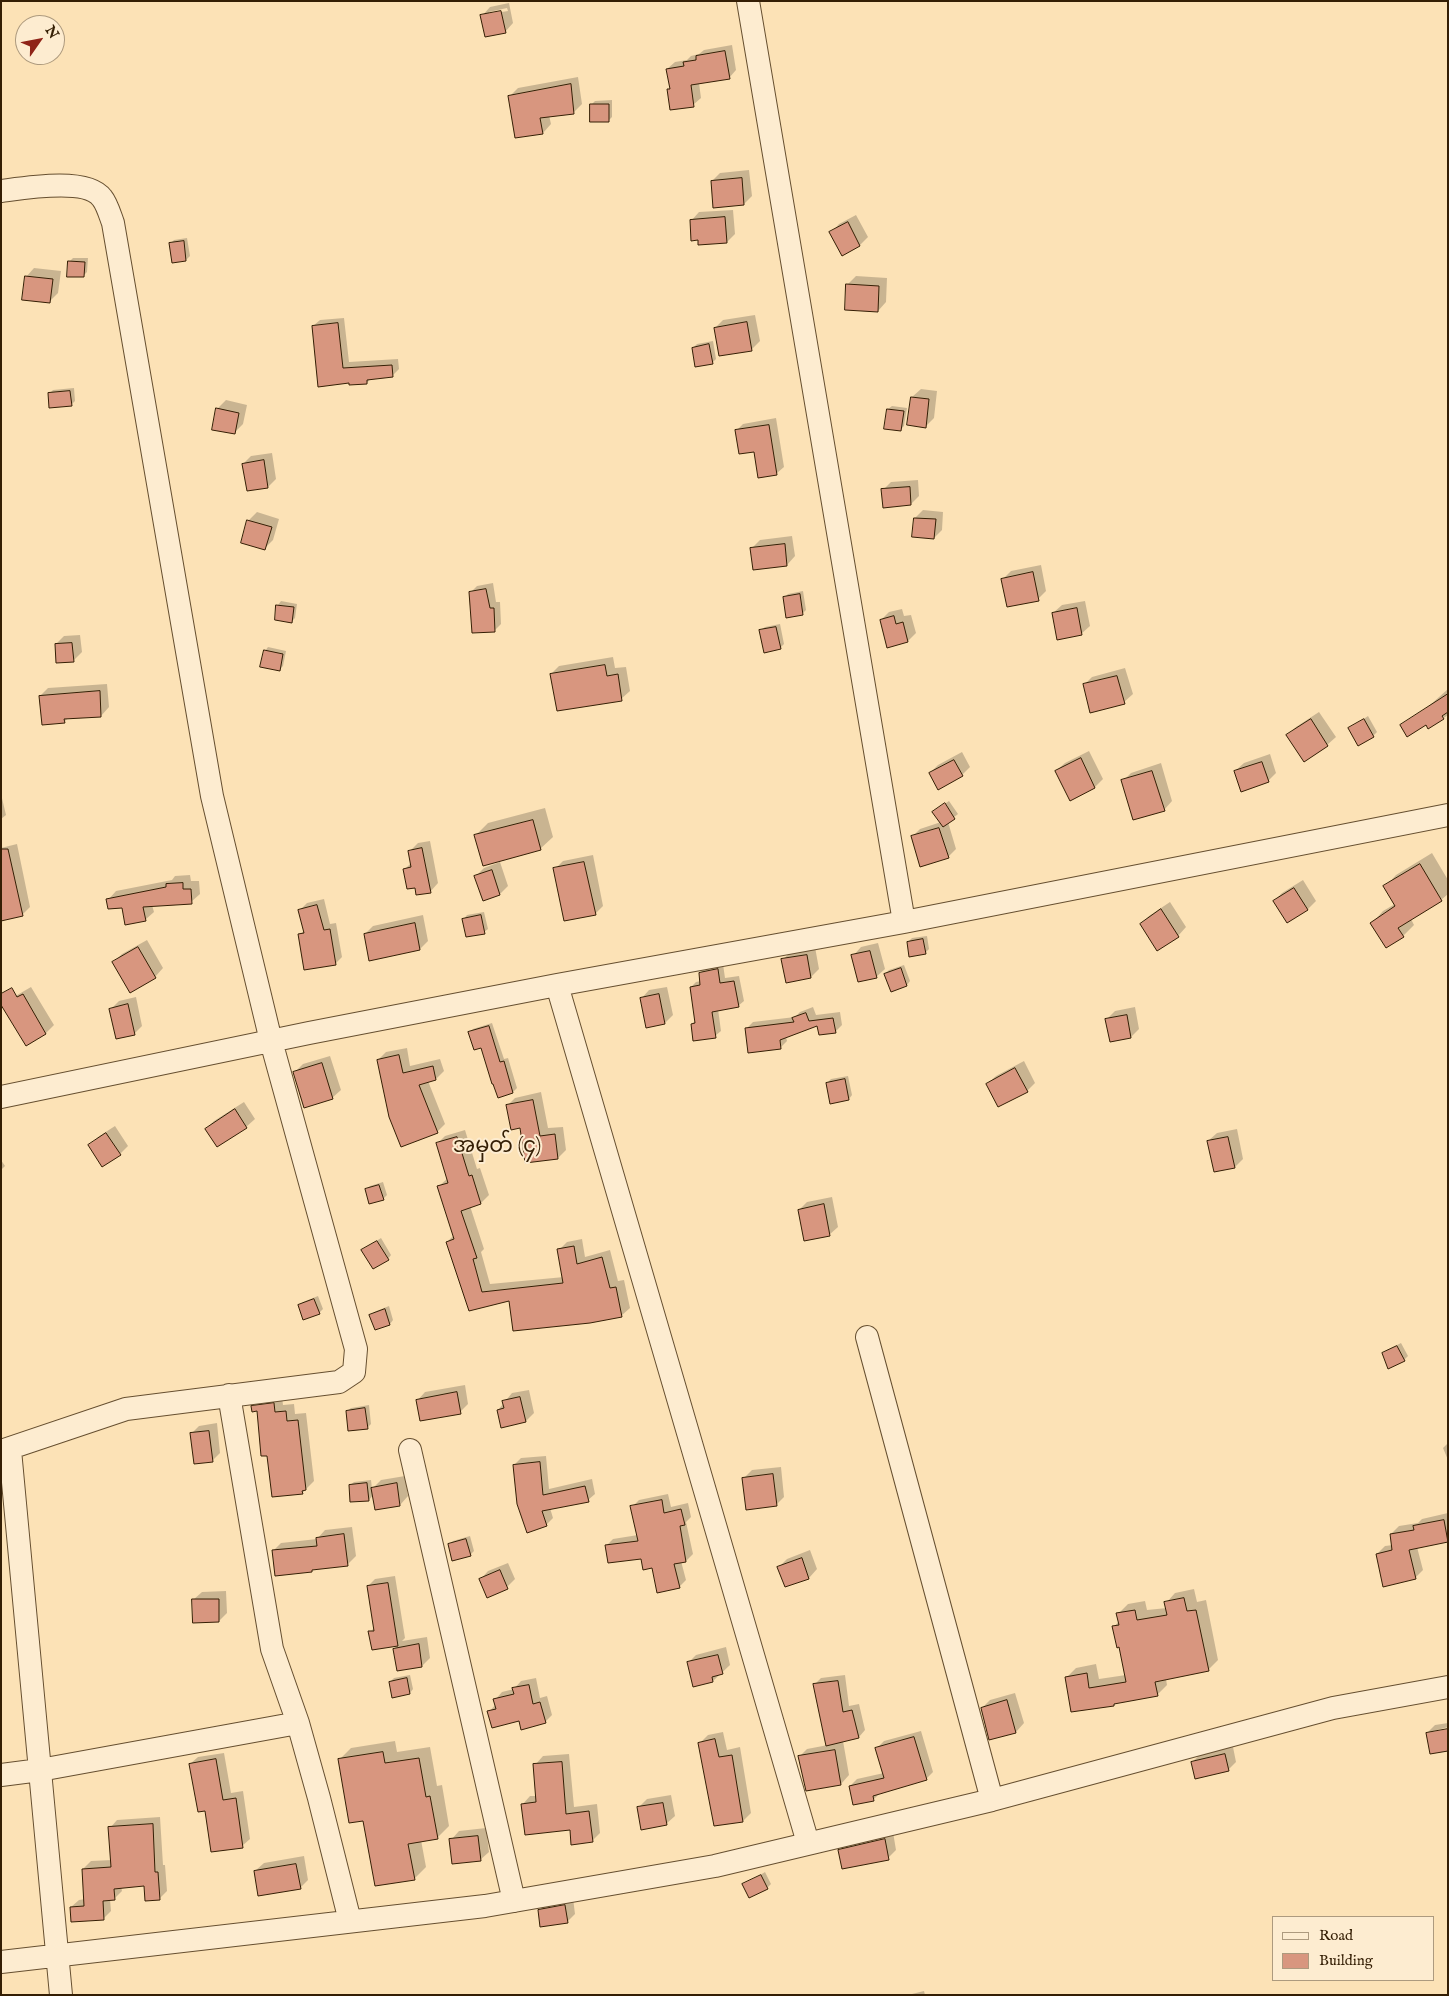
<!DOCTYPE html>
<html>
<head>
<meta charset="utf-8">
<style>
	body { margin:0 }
	#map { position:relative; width:1449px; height:1996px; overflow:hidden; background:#fce2b6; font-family:"IM FELL English",serif }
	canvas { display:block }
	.frame { position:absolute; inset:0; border:2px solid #341e04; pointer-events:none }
	.legend { position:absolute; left:1272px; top:1916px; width:162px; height:65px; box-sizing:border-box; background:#fdecd0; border:1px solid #ad9a7e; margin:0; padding:6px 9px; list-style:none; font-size:15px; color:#341e04 }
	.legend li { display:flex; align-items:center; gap:10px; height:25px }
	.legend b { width:25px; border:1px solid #ad9a7e }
	.north { position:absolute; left:15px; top:15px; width:50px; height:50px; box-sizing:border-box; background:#fdecd0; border:1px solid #ad9a7e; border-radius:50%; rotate:57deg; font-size:14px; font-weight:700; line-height:20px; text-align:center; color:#341e04 }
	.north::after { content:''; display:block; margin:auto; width:18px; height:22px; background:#8f2418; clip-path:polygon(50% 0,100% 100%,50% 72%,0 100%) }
</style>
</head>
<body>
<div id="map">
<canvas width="1449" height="1996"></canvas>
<div class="frame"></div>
<ul class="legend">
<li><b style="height:6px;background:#fdecd0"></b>Road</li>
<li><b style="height:14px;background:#d8967f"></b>Building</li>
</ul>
<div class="north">N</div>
</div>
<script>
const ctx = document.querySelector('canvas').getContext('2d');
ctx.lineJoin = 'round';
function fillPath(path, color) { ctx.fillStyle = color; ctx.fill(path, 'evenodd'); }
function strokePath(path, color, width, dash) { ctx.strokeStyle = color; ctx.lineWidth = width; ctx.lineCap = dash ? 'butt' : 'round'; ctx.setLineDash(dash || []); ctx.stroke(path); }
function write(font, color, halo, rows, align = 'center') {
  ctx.font = font + ' "IM FELL English","Noto Sans Myanmar",serif'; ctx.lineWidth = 4; ctx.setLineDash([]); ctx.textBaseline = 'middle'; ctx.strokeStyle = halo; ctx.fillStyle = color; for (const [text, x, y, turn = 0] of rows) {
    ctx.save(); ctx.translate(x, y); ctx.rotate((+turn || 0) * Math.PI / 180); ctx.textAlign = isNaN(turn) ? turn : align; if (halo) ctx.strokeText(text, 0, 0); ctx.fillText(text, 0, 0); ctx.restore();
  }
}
fillPath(new Path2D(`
	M509,3L513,23L505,32L482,16L490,7ZM507,8L508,11L489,14V12Z
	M732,45L736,70L729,78L699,83L701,98L693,105L668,90L671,87L667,69L675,62L687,60L691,56L699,54L704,50Z
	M578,77L582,104L573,113L549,115L551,124L543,133L510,96L518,88Z
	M612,100V117L609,120L591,105L595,101Z
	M749,170L752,196L744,204L712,181L720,173Z
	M733,210L735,234L727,242L699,239L691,221L699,212Z
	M856,215L868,237L860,245L842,254L831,233L839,224Z
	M187,238L190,256L186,260L170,244L174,240Z
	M73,258H88L87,272L83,276L69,262Z
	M34,268L61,271L58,293L50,301L26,277Z
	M856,276L887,278L886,302L878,311L847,285Z
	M755,315L760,341L751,350L715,328L723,320Z
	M344,318L349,362L398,359L399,369L393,375L371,378L367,383L351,384L313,326L320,320Z
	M713,341L716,359L712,363L693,348L697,344Z
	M74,388L75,401L71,405L49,394L53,390Z
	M921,389L937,391L934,418L925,427L912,397Z
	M226,400L247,405L243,424L234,433L217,409Z
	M892,406L907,408L904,426L900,430L888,409Z
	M776,418L784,467L777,473L759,476L755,450L736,431L743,424Z
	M272,453L276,479L268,487L243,464L251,456Z
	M918,480L919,496L911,504L883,490L891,482Z
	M923,510L943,512L942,530L934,538L915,518Z
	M257,512L279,519L273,540L265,548L248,521Z
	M792,536L795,556L787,565L752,548L760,540Z
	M1041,565L1046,591L1038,599L1003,579L1011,571Z
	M493,583L496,602H500L501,624L494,631L470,593L477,586Z
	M803,591L806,610L802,614L784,598L788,594Z
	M281,601L297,604L295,618L292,621L276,619L278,605Z
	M1085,601L1090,626L1081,634L1053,613L1062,605Z
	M902,609L904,616L911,615L916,633L908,641L881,620L889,612Z
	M780,624L784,644L780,648L761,630L765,627Z
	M80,635L82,652L73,661L56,644L64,636Z
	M268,647L286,651L283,666L280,669L265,651Z
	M613,657L615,668L626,667L630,691L621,699L551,674L559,666Z
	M1125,668L1133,694L1124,702L1084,685L1092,677Z
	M107,684L109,707L101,716L68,718L64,722L40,696L48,688Z
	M1448,689V715L1429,728L1420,714Z
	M1319,712L1336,737L1327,745L1288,735L1296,727Z
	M1368,716L1377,732L1373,736L1350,728Z
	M1089,751L1103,779L1095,787L1070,799L1056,771L1065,763Z
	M962,752L970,767L962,775L930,773L938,765Z
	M1270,754L1276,773L1268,781L1235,771L1244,763Z
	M1161,763L1172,801L1164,810L1123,781L1131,773Z
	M1,794L6,815L1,819Z
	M949,801L958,814L948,822L956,849L948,857L912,837L920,829L941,822L937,809Z
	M545,808L553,837L540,849L476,835L488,823Z
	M430,841L438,883L430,892L416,887L405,869L412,862L410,851L418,843Z
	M17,844L30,907L22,915L1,917V848Z
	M1432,853L1448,880V894L1441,900L1411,919L1414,925L1403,936L1372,923L1383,911L1395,904L1385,887L1396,875Z
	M593,855L603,906L595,914L555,869L563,861Z
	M500,862L508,886L500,894L476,876L484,868Z
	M190,875L191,881H199L200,894L191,902L152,905L154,912L145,920L108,900L116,891L172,880L175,876Z
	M1303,880L1316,901L1308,909L1287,922L1274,901L1282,893Z
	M324,899L330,924L336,923L342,957L335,964L299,935L305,930L300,910L307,903Z
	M1170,902L1186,927L1178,936L1141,924L1149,916Z
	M484,912L488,929L484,932L464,919L467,915Z
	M423,915L428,941L420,949L370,959L365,934L373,926Z
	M927,936L929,949L925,953L908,942L912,938Z
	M147,940L163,968L155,977L130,992L113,963L122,954Z
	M878,943L885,969L876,977L853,956L861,947Z
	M815,947L819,969L811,977L783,960L791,951Z
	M723,964L725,978L739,976L744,1001L738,1006L718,1009L721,1031L715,1036L692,1024L696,1020L691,987L696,982L701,981L700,973L705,968Z
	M904,965L910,981L907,985L891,990L885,974L889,970Z
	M31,987L54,1025L46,1033L27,1044L12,998Z
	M667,987L673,1015L665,1023L641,999L649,990Z
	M136,997L142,1026L134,1034L111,1009L119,1001Z
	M813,1007L816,1015L840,1012L842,1025L835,1032L818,1025L786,1037L787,1041L780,1048L747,1028L753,1022L795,1017L800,1012Z
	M1135,1007L1139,1029L1131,1037L1107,1019L1115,1011Z
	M492,1023L504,1059L508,1058L517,1088L513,1092L482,1046L469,1033L473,1029Z
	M407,1048L410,1066L440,1059L444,1071L436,1079L428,1081L445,1124L437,1132L378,1060L386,1052Z
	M330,1056L341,1090L332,1098L295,1072L303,1064Z
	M1024,1061L1035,1083L1027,1091L987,1084L996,1076Z
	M848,1076L852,1095L849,1099L827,1083L831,1079Z
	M541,1092L548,1128L563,1127L566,1150L558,1158L521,1127L507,1106L515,1098Z
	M244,1102L255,1119L246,1127L217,1146L206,1129L214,1121Z
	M115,1126L128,1146L120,1154L90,1146L98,1137Z
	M1237,1129L1243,1159L1235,1167L1208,1141L1217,1133Z
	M465,1130L477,1169L480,1168L489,1195L481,1203L470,1206L484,1249L481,1252L490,1284L564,1277L559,1250L567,1242L582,1239L585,1257L610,1250L618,1281L624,1280L630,1308L621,1316L510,1299L470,1309L447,1242L454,1235L438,1187L448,1178L437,1144L445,1136Z
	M1,1160L5,1166L1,1170Z
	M383,1182L387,1195L383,1199L366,1190L370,1186Z
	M832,1197L838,1227L829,1235L799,1210L807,1202Z
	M381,1238L391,1255L388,1259L367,1247Z
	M318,1296L323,1309L319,1313L299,1305L303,1302Z
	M389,1306L393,1320L390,1324L376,1328L371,1315L374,1312Z
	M1401,1343L1408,1356L1404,1360L1383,1354L1387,1350Z
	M465,1385L468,1404L460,1412L417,1401L425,1392Z
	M529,1390L534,1413L526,1421L498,1410L512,1393Z
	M282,1396L283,1405L294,1404L295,1414L306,1413L314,1481L302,1493L269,1454L258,1410L253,1407L261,1399Z
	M369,1405L371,1424L368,1427L347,1411L351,1408Z
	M217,1423L220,1453L212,1461L191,1434L199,1426Z
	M1448,1443V1460L1443,1448Z
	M546,1456L549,1489L592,1479L595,1494L588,1500L550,1508L553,1518L546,1525L514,1465L521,1458Z
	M781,1467L784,1497L776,1505L744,1478L752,1470Z
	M405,1476L408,1496L400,1505L373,1495L369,1500L350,1485L354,1482L371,1480L372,1489L381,1480Z
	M668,1494L671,1507L688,1503L691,1517L686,1522L693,1554L686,1561H681L686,1580L679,1587L642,1557L606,1546L613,1539L638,1535L632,1507L639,1500Z
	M1448,1513V1541L1417,1547L1423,1570L1415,1578L1377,1554L1385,1546L1393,1545L1391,1534L1399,1526L1418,1523L1422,1519Z
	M352,1527L356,1556L348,1564L314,1569L311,1571L273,1551L281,1543L317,1539L325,1530Z
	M470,1536L474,1551L470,1555L449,1545L453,1541Z
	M810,1550L817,1569L809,1578L785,1586L779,1567L787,1559Z
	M508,1563L515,1579L507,1587L480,1580L488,1571Z
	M395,1576L405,1638L402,1641L427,1637L430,1658L422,1666L394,1649L398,1645L373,1649L370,1632L375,1627L368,1586L375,1579Z
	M1194,1589L1197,1602L1206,1600L1218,1660L1208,1670L1166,1679L1167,1685L1157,1695L1116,1703L1114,1705L1066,1678L1076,1668L1096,1664L1099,1679L1126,1675L1120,1646L1114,1627L1119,1621L1118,1614L1128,1604L1145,1601L1147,1610L1167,1608L1166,1603L1175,1593Z
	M226,1591L227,1613L219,1621L193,1600L202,1592Z
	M726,1647L730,1665L713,1681L688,1663L696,1655Z
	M410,1675L413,1689L410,1693L390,1682L394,1678Z
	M845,1675L849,1706L859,1704L865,1730L859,1737L843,1741L849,1775L841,1784L799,1757L807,1749L828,1745L814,1685L821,1678Z
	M536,1678L540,1698L547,1696L552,1715L545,1722L519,1719L489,1712L496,1704L495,1700L502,1692L514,1689L521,1681Z
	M1015,1693L1024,1723L1016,1732L982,1708L990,1700Z
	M1448,1723V1727L1427,1733L1435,1725Z
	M921,1731L933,1772L926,1779L880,1793L874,1799L850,1786L857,1779L884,1773L877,1748L884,1741Z
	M723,1732L727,1750L740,1747L751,1813L743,1821L715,1824L700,1743L708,1735Z
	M395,1741L397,1752L430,1747L437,1786L442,1785L449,1826L437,1838L421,1840L426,1867L414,1879L339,1760L351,1748Z
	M1233,1747L1236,1762L1228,1770L1192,1762L1201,1754Z
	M224,1753L231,1793L243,1791L250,1839L242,1846L206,1810L190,1764L198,1757Z
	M569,1754L574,1807L597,1804L600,1833L592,1841L571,1828L522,1805L530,1796H537L535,1765L543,1756Z
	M671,1795L675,1816L666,1824L639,1807L647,1799Z
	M160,1817L163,1865H165L167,1891L159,1899L145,1885L121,1887L122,1891L114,1899H110L111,1911L104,1918L71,1907L79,1900L85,1899L83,1869L91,1861L112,1860L110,1828L117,1820Z
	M486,1828L489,1852L480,1860L451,1840L459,1831Z
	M893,1832L896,1850L888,1858L839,1851L847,1842Z
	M304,1856L308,1880L300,1888L255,1871L264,1863Z
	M765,1872L771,1884L767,1888L744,1885Z
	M573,1898L575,1914L567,1922L539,1911L547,1902Z
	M924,1991L925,1995H908Z`), '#0003');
const building = new Path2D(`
	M501,11L506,33L485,37L480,15Z
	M725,51L730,79L691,85L694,107L670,110L667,89H670L666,69L684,66L683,62L696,60V56Z
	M571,84L574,114L540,118L543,134L515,138L508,96Z
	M590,104H609V122H590Z
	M742,178L744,205L713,208L711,181Z
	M725,217L727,243L698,245V240L691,241L690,220Z
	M848,222L860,246L842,256L829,232Z
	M184,241L186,261L172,263L169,243Z
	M68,261L85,262L84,277H67Z
	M25,276L53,279L50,303L22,300Z
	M846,284L879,286L878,312L845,310Z
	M747,322L752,351L719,356L714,328Z
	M338,323L343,368L392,365L393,377L367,380V384L349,385V383L318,387L312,326Z
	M709,344L713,364L695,367L692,348Z
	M70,391L72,406L49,408L48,393Z
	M911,397L929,399L926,428L907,425Z
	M216,408L239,413L235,434L212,430Z
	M887,409L904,411L901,431L884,429Z
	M769,425L777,475L758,478L754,452L739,454L735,430Z
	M264,460L268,488L247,491L242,464Z
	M910,487L911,505L883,508L881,489Z
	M914,518L936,519L934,539L912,537Z
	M247,520L272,527L265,550L241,543Z
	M785,544L787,566L753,570L750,548Z
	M1033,572L1039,601L1007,607L1001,579Z
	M486,589L490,608H494L495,632L472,633L469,592Z
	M800,594L803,615L786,618L783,597Z
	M276,605L294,607L292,623L275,620Z
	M1077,608L1082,635L1057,640L1052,613Z
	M894,616L896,624L903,622L908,642L887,648L880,620Z
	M776,627L781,649L764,653L759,630Z
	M72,643L74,662L56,663L55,644Z
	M264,650L283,654L280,671L260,667Z
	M605,665L607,676L618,674L622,701L557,711L550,674Z
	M1117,676L1125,704L1090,713L1083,684Z
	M100,691L101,717L64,719L65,723L42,725L39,696Z
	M1448,694V712L1442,716L1444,719L1428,729L1426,725L1407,737L1400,725Z
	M1311,719L1328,746L1304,762L1286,735Z
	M1364,719L1374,737L1358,746L1348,728Z
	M1081,758L1095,788L1070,801L1055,771Z
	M954,760L963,776L938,790L929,773Z
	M1262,762L1269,782L1241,792L1234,771Z
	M1152,771L1165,811L1133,820L1121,780Z
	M945,803L955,819L943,827L932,812Z
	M533,820L541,850L483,866L474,835Z
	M939,828L949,858L920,867L911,836Z
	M422,848L431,893L416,895L415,888L407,889L403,869L411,867L408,851Z
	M1,849H8L23,916L1,921Z
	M584,862L596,915L564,921L553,868Z
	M1420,864L1442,901L1398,928L1404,937L1386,948L1370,923L1395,906L1383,886Z
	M492,870L500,895L483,901L474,876Z
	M183,883V889H191L192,904L143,907L146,921L125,925L122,908L108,909L106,899L166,887V884Z
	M1294,888L1308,910L1287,923L1273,901Z
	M317,905L324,930L330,929L336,965L304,970L298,934L304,933L298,910Z
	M1161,909L1179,937L1157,951L1140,924Z
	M481,915L485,934L466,937L462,919Z
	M415,923L420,950L369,961L364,934Z
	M923,939L926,954L909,957L907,942Z
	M138,947L156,978L130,993L112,962Z
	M870,951L877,978L858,982L851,955Z
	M807,955L811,978L786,983L781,959Z
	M901,968L907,986L891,992L884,974Z
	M718,969L720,983L734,981L739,1007L712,1012L716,1038L693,1041L691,1024L695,1023L690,987L700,985L699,973Z
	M12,988L17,997L23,994L46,1034L26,1046L1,1005V994Z
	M659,994L665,1024L646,1028L640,998Z
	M128,1004L135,1035L116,1039L109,1009Z
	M806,1013L809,1021L833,1018L836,1033L819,1035L817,1026L780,1040L781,1049L748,1053L745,1028L794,1022L792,1018Z
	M1127,1015L1131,1038L1110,1042L1105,1019Z
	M489,1026L500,1062L504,1061L513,1093L498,1098L493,1084H492L481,1048L474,1050L468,1032Z
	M399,1055L403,1073L433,1066L436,1080L419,1085L438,1133L401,1147L389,1117L377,1060Z
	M322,1063L333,1099L304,1108L293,1072Z
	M1015,1068L1028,1092L998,1107L986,1084Z
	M845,1079L849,1100L830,1104L826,1083Z
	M533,1100L540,1136L555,1134L558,1159L525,1163L520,1128L511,1130L506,1105Z
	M235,1109L247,1128L217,1147L205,1129Z
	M106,1133L121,1155L102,1167L88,1145Z
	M457,1137L469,1176L472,1175L481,1204L461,1211L477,1258L473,1259L482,1292L563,1283L557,1249L574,1246L577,1264L602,1257L610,1288L616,1287L622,1317L590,1323L513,1331L509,1301L469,1311L446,1242L454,1239L437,1186L448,1183L436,1143Z
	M1228,1137L1235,1168L1214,1172L1207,1141Z
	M379,1185L384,1200L369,1204L365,1189Z
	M824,1204L830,1236L804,1241L798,1210Z
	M377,1241L389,1260L373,1269L361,1250Z
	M314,1299L320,1314L303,1320L298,1305Z
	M385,1309L390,1325L375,1330L369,1315Z
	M1397,1346L1405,1361L1388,1369L1382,1353Z
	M457,1392L461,1414L420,1421L416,1400Z
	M520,1397L526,1422L501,1428L497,1410L504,1408L502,1401Z
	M274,1403L275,1412L286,1411L287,1421L298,1420L306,1490L302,1491L303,1494L272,1497L267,1456H261L257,1411L252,1412L251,1406Z
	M365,1408L368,1429L348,1431L346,1411Z
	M209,1431L213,1462L194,1464L190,1433Z
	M540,1462L543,1495L585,1486L589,1502L542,1511L547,1526L527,1533L517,1504L513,1465Z
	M773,1474L777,1506L746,1510L742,1478Z
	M367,1483L369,1501L350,1502L349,1485Z
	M397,1483L400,1506L375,1510L371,1488Z
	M662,1500L664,1513L681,1509L685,1525L680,1526L686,1562L674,1564L680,1588L657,1593L652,1568L643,1570L641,1559L608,1563L605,1545L638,1541L630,1506Z
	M1444,1520L1448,1542L1409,1550L1416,1579L1383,1587L1376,1554L1392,1550L1390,1534L1414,1530L1413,1526Z
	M344,1534L348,1566L312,1570V1572L275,1576L272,1550L317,1546L316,1538Z
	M466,1539L471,1556L452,1561L448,1544Z
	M802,1558L809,1579L785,1587L777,1567Z
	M500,1570L508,1589L487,1598L479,1579Z
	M388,1583L398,1646L372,1650L368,1631H374L367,1586Z
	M1184,1598L1187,1611L1196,1610L1209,1671L1155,1682L1158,1696L1114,1704V1706L1071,1712L1065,1677L1087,1673L1089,1688L1126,1682L1119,1647L1117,1648L1112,1626L1119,1625L1116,1613L1135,1610L1137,1620L1167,1615L1164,1602Z
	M192,1599H219V1622L193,1623Z
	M419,1644L422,1667L397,1671L393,1649Z
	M718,1655L723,1674L712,1677L713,1682L693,1687L687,1662Z
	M407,1678L410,1694L392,1698L389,1682Z
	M838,1681L843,1712L852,1710L859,1738L826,1746L813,1684Z
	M529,1685L533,1704L540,1702L546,1723L521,1730L519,1721L492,1728L487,1711L496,1709L493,1699L514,1694L512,1688Z
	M1007,1700L1016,1733L989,1740L981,1708Z
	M1448,1729V1751L1430,1754L1426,1733Z
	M914,1737L927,1780L873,1796L874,1801L853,1805L849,1786L884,1778L875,1748Z
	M715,1739L719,1757L732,1755L743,1822L714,1826L698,1743Z
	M835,1750L841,1785L806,1791L798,1756Z
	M383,1752L385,1763L419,1758L426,1797L430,1796L438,1839L408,1844L415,1880L375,1886L363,1821L349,1823L338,1759Z
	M1225,1754L1229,1771L1195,1779L1191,1762Z
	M216,1759L223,1800L236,1798L243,1848L211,1852L205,1811L198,1812L189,1764Z
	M562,1762L566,1814L589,1811L593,1842L571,1845L570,1830L525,1835L521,1804L536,1802L533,1764Z
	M663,1803L667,1825L641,1830L637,1807Z
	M153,1824L155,1872H158L160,1900L145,1901L144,1886L114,1889L115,1900L103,1901L104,1920L71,1922L70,1907L84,1906L82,1869L111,1867L108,1827Z
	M478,1836L481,1861L452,1864L449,1839Z
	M885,1839L889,1860L842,1869L838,1850Z
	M296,1864L301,1889L258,1896L254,1871Z
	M761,1875L768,1889L749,1898L742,1884Z
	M565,1905L568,1923L540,1927L538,1910Z`);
fillPath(building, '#d8967f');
strokePath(building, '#341e04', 1);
const minor = new Path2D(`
	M748,1L904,922
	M1,191C24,188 87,177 102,198C107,204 110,215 113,223L212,796L271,1041L356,1349L354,1372L339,1382L126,1409L1,1451
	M557,985L808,1843
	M1,1097L309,1033L557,985L904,922L1448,815
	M867,1337L992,1800
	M229,1395L272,1649L298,1723L319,1798L350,1921
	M10,1450L61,1995
	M410,1450L514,1901
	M1,1775L40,1770L298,1723
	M1,1962L485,1906L715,1866L992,1800L1333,1708L1448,1687`);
strokePath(minor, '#664f30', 24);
strokePath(minor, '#fdecd0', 22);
write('21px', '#341e04', '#fdecd0', [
	["အမှတ် (၄)",497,1148]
]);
</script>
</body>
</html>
